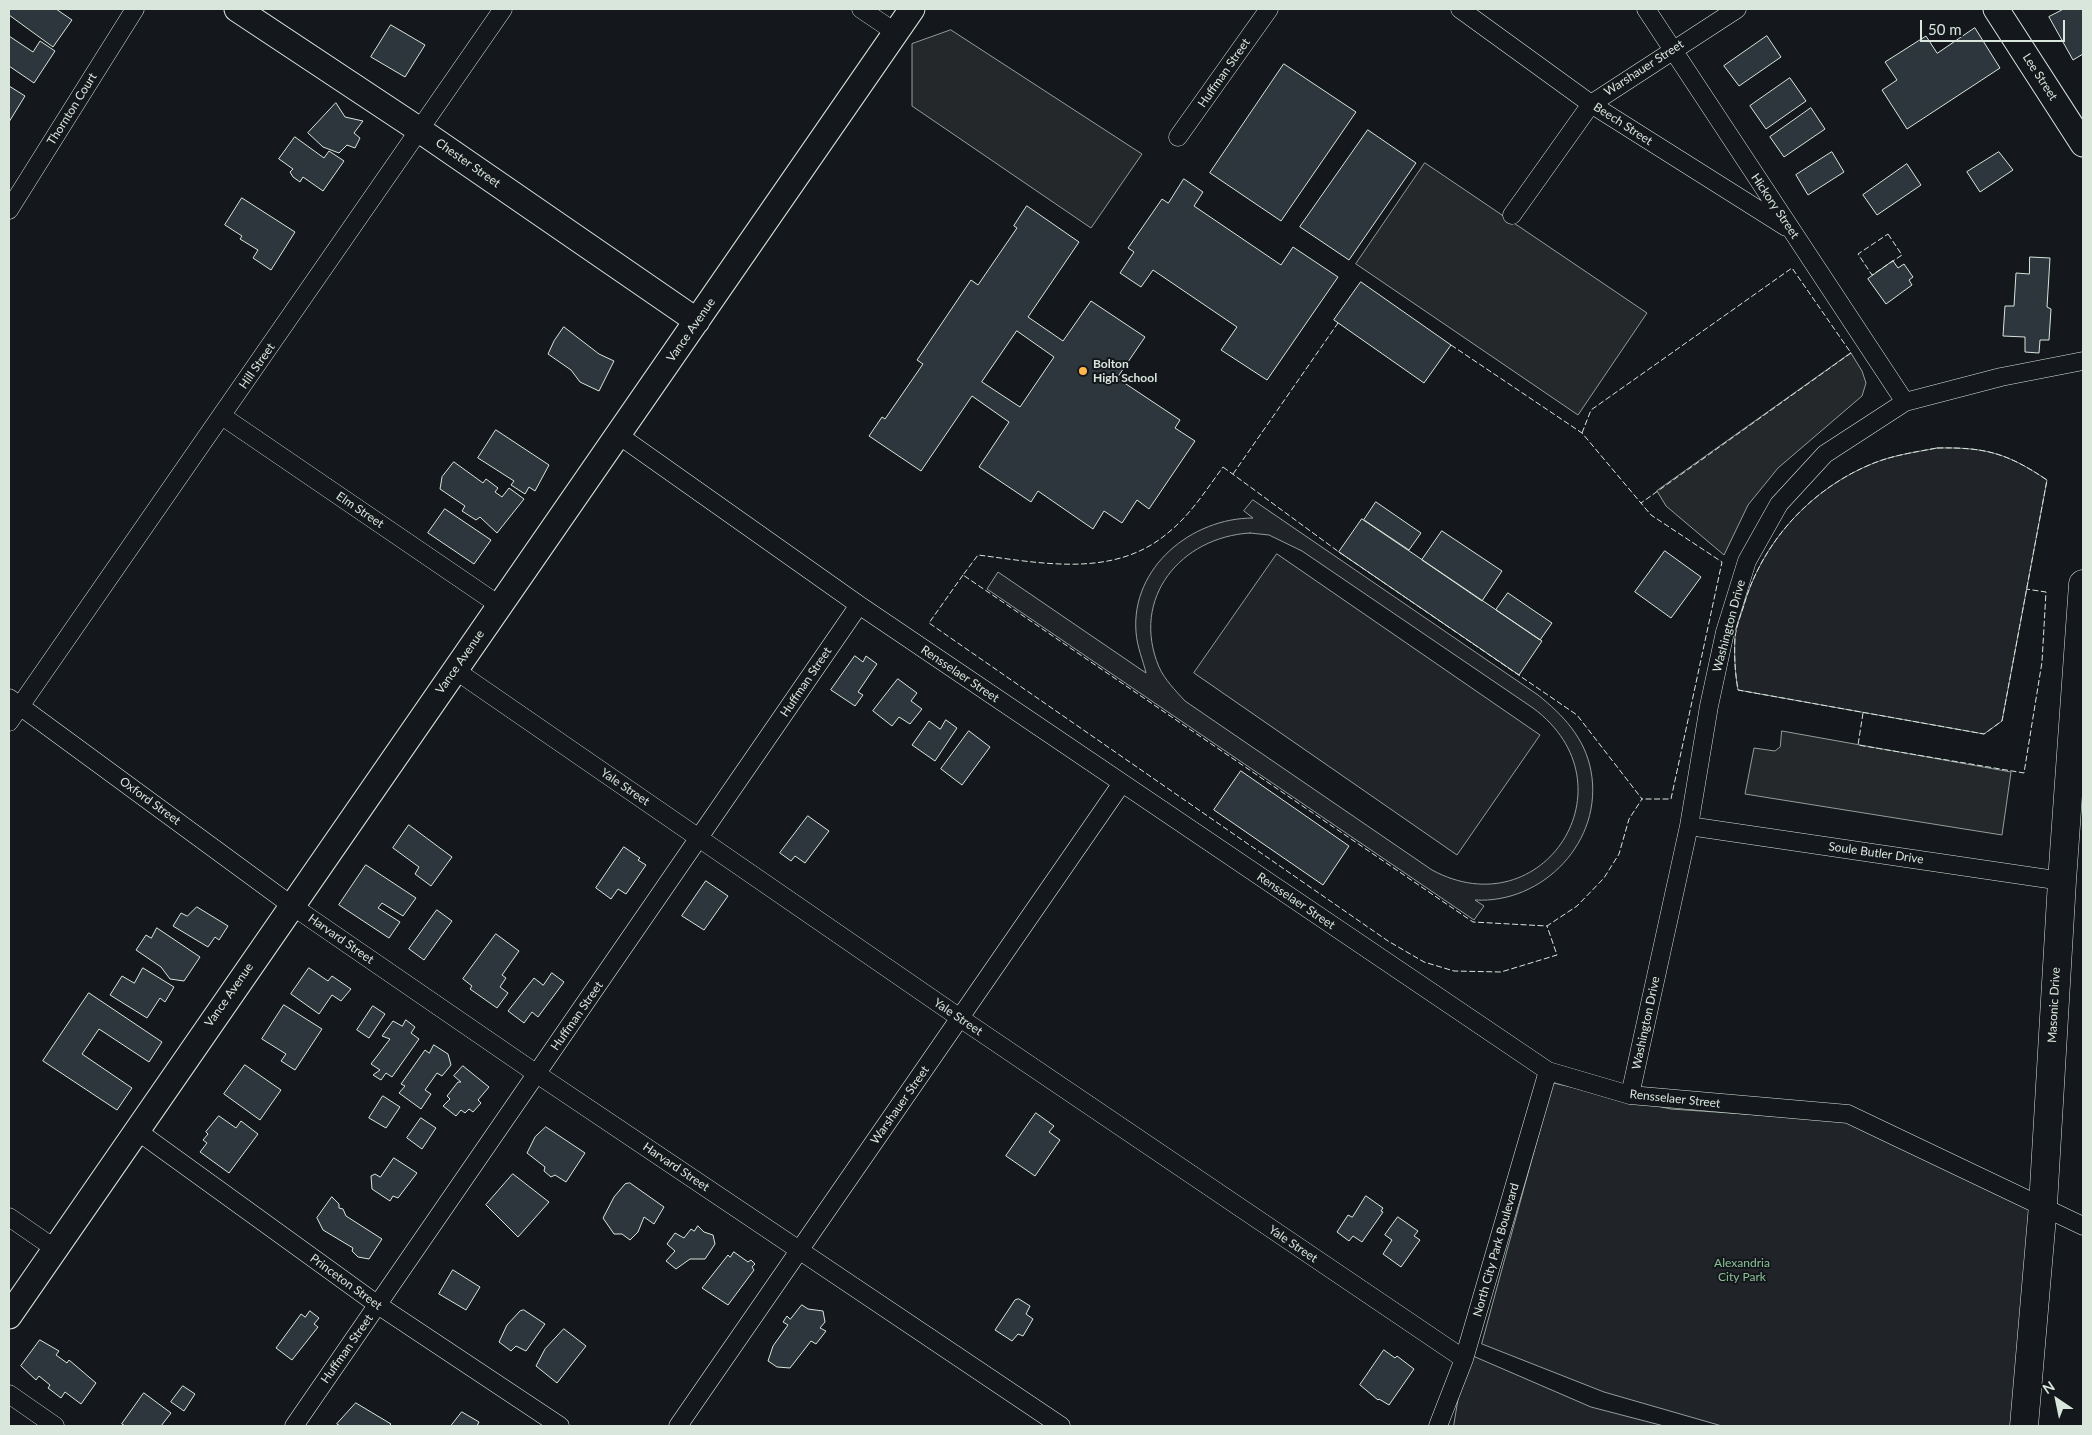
<!DOCTYPE html>
<html>
<head>
<meta charset="utf-8">
<style>
	body { margin:0 }
	#map { position:relative; width:2092px; height:1435px; overflow:hidden; background:#14181c; font-family:Lato,sans-serif }
	canvas { display:block }
	.frame { position:absolute; inset:0; border:10px solid #d8e6dc; pointer-events:none }
	.north { position:absolute; left:2032px; top:1375px; width:50px; height:50px; -webkit-text-stroke:4px #14181c; paint-order:stroke; rotate:326deg; font-size:14px; font-weight:700; line-height:20px; text-align:center; color:#d8e6dc }
	.north::after { content:''; display:block; margin:auto; width:18px; height:22px; background:#d8e6dc; clip-path:polygon(50% 0,100% 100%,50% 72%,0 100%) }
	.scale { position:absolute; left:1920px; top:20px; width:145px; height:22px; box-sizing:border-box; border:2px solid #d8e6dc; border-top:0; padding-left:6px; font-size:15px; line-height:18px; white-space:nowrap; color:#d8e6dc; -webkit-text-stroke:4px #14181c; paint-order:stroke }
</style>
</head>
<body>
<div id="map">
<canvas width="2092" height="1435"></canvas>
<div class="frame"></div>
<div class="north">N</div>
<div class="scale">50 m</div>
</div>
<script>
const ctx = document.querySelector('canvas').getContext('2d');
ctx.lineJoin = 'round';
function fillPath(path, color) { ctx.fillStyle = color; ctx.fill(path, 'evenodd'); }
function strokePath(path, color, width, dash) { ctx.strokeStyle = color; ctx.lineWidth = width; ctx.lineCap = dash ? 'butt' : 'round'; ctx.setLineDash(dash || []); ctx.stroke(path); }
function write(font, color, halo, rows, align = 'center') {
  ctx.font = font + ' Lato,sans-serif'; ctx.lineWidth = 4; ctx.setLineDash([]); ctx.textBaseline = 'middle'; ctx.strokeStyle = halo; ctx.fillStyle = color; for (const [text, x, y, turn = 0] of rows) {
    ctx.save(); ctx.translate(x, y); ctx.rotate((+turn || 0) * Math.PI / 180); ctx.textAlign = isNaN(turn) ? turn : align; if (halo) ctx.strokeText(text, 0, 0); ctx.fillText(text, 0, 0); ctx.restore();
  }
}
const green = new Path2D(`
	M1937,448C1985,447 2007,453 2047,480L2002,721L1984,734L1738,690C1735,673 1734,655 1735,637C1736,627 1740,617 1743,608C1761,543 1811,488 1874,463C1894,455 1916,452 1937,448Z
	M1253,500L1538,695C1563,715 1585,738 1591,771C1604,841 1543,904 1475,900L1484,906L1474,920L987,589L998,572L1146,673C1143,660 1137,647 1136,632C1131,567 1192,518 1253,518L1244,511ZM1250,533L1269,535L1302,551L1533,708C1637,785 1543,930 1432,870L1185,701C1175,690 1165,680 1159,667C1130,598 1181,537 1250,533Z
	M1277,554L1540,735L1457,855L1194,673Z
	M1553,1083L1671,1109L1846,1121L2041,1207L2025,1426H1722L1604,1392L1482,1344Z
	M1466,1353L1591,1407L1664,1426H1454Z`);
fillPath(green, '#202428');
strokePath(green, '#939e99', 1);
const parking = new Path2D(`
	M951,30L1142,154L1091,228L912,106V44Z
	M1425,163L1647,313L1578,415L1356,264Z
	M1851,353L1862,371L1866,383L1862,396L1778,468L1748,505L1724,555L1666,506L1657,491Z
	M1782,731L2011,772L2002,835L1745,794L1754,748L1775,751L1780,747Z`);
fillPath(parking, '#24282b');
strokePath(parking, '#939e99', 1);
const building = new Path2D(`
	M9,9H56L72,20L53,47L9,15Z
	M2064,9H2083V54L2073,60L2049,17Z
	M391,25L425,45L405,77L371,57Z
	M1975,28L2000,68L1907,129L1882,90L1897,80L1885,62L1926,36L1937,53Z
	M9,36L33,52L40,41L55,51L34,83L9,66Z
	M1767,36L1781,57L1739,86L1724,66Z
	M1284,64L1356,112L1281,221L1210,173Z
	M1790,78L1806,101L1766,129L1750,106Z
	M9,86L25,96L9,122Z
	M336,103L345,117L363,121L354,133L360,138L355,148L347,145L339,153L323,147L308,133Z
	M1811,108L1825,129L1784,157L1770,137Z
	M1368,130L1416,163L1349,260L1300,227Z
	M295,137L324,158L329,151L344,161L323,191L303,177L300,182L293,177L290,172L293,169L279,159Z
	M1832,152L1844,172L1808,195L1796,175Z
	M1999,152L2013,170L1980,192L1967,172Z
	M1907,164L1921,185L1877,215L1863,195Z
	M1184,179L1203,192L1194,206L1281,265L1293,247L1338,277L1267,380L1221,350L1237,327L1153,270L1141,287L1120,273L1134,252L1128,248L1162,199L1168,203Z
	M242,198L295,232L271,270L253,258L258,250L240,239L242,236L225,225Z
	M1027,206L1079,242L1028,317L1063,341L1091,301L1145,337L1117,378L1180,420L1175,428L1195,441L1149,509L1137,500L1122,523L1104,511L1093,529L1038,491L1031,502L979,467L1009,422L972,396L921,471L869,436L882,417L885,419L923,364L917,360L971,280L978,285L1017,228L1014,226ZM1017,331L1054,357L1020,407L982,382Z
	M2030,257L2050,258L2047,307L2051,309L2049,340H2040L2039,353L2025,352V337L2003,336L2005,306H2014L2016,273L2029,274Z
	M1893,261L1898,268L1904,264L1913,277L1909,280L1912,285L1886,304L1868,279Z
	M1361,282L1451,345L1424,383L1334,320Z
	M564,327L599,354L614,361L599,391L580,382L571,370L548,354L554,341Z
	M496,430L549,465L535,491L529,487L525,494L511,485L514,481L478,458Z
	M454,462L483,483L486,479L498,488L495,492L502,497L509,488L524,499L497,533L480,517L476,520L462,511L465,506L440,489L442,477Z
	M1376,502L1421,533L1409,550L1364,520Z
	M445,509L491,540L474,564L428,533Z
	M1362,519L1542,641L1519,675L1339,552Z
	M1442,531L1502,571L1482,601L1422,560Z
	M1665,551L1701,577L1671,618L1635,592Z
	M1508,593L1552,623L1540,640L1496,610Z
	M855,656L863,662L866,656L877,664L858,692L863,695L855,706L831,690Z
	M898,679L917,693L911,701L922,709L910,724L899,717L892,726L873,711Z
	M946,720L957,728L935,761L912,745L929,721L940,729Z
	M969,731L990,747L962,785L941,769Z
	M1241,771L1349,846L1323,885L1214,810Z
	M808,816L829,831L805,863L795,856L791,861L780,853Z
	M409,825L452,857L431,886L415,874L419,867L393,848Z
	M624,847L640,858L638,860L646,865L626,894L618,889L611,899L596,888Z
	M366,865L416,898L403,916L382,903L378,908L400,922L389,938L339,905Z
	M706,881L728,896L704,930L682,916Z
	M197,907L228,926L219,940L215,937L208,947L173,926L181,913L187,916Z
	M437,910L452,921L424,960L409,949Z
	M157,928L200,957L184,981L170,979L161,967L136,950L146,935L151,938Z
	M496,934L519,951L502,975L506,978L500,987L508,993L497,1008L470,989L472,986L463,979Z
	M143,968L174,987L165,1002L160,998L147,1018L110,995L122,976L134,983Z
	M309,968L328,981L332,976L351,989L341,1001L332,995L319,1014L291,994Z
	M552,973L564,982L538,1017L532,1012L524,1023L508,1011L534,978L543,985Z
	M89,993L162,1042L149,1062L99,1029L82,1054L132,1088L117,1110L43,1061Z
	M284,1005L322,1029L295,1070L281,1061L286,1054L262,1039Z
	M373,1006L385,1014L369,1038L357,1030Z
	M406,1020L415,1027L411,1033L419,1039L392,1077L386,1073L381,1080L373,1075L380,1070L371,1064L390,1039L382,1036L393,1021L402,1026Z
	M434,1045L448,1054L451,1065L442,1076L437,1073L425,1090L431,1094L421,1109L399,1093L405,1086L401,1084L425,1050L429,1053Z
	M245,1065L281,1090L260,1120L224,1094Z
	M463,1066L489,1087L478,1100L481,1103L473,1112L469,1109L465,1113L461,1110L456,1116L443,1106L450,1099L447,1096L458,1082H461L454,1076Z
	M383,1096L400,1107L386,1128L369,1118Z
	M1036,1113L1054,1126L1049,1132L1060,1140L1035,1176L1006,1156Z
	M219,1116L236,1128L241,1121L258,1134L229,1173L200,1152L207,1143L203,1140L208,1134L206,1132Z
	M421,1118L436,1128L422,1149L407,1138Z
	M546,1127L585,1153L566,1182L555,1175L551,1177L544,1171L545,1167L527,1153L535,1137Z
	M394,1158L417,1173L398,1198L393,1196L390,1201L372,1189L371,1176L375,1174L380,1177Z
	M513,1174L549,1202L518,1237L486,1205Z
	M630,1183L664,1207L654,1224L644,1217L638,1232L630,1240L622,1234H614L603,1218L614,1197L625,1184Z
	M1366,1196L1383,1208L1381,1211L1383,1212L1362,1242L1353,1236L1349,1241L1337,1232L1348,1215L1352,1217Z
	M332,1197L339,1204V1208L343,1209L346,1216L382,1239L369,1259L358,1257L352,1251L353,1248L323,1230L317,1218Z
	M1398,1217L1418,1231L1414,1236L1420,1240L1401,1267L1383,1254L1392,1240L1385,1235Z
	M698,1226L704,1232L713,1235L715,1244L705,1259H690L676,1269L666,1261L675,1251L667,1244L675,1233L684,1238L691,1229L694,1231Z
	M734,1252L748,1262L751,1260L755,1264L752,1267L754,1270L728,1305L702,1288L728,1255L730,1257Z
	M453,1270L480,1287L466,1310L439,1294Z
	M1019,1299L1030,1306L1026,1314L1033,1319L1023,1336L1018,1334L1012,1341L995,1330L1015,1300Z
	M802,1305L808,1309L823,1311L825,1322L820,1328L826,1331L816,1344L811,1341L790,1368L777,1367L768,1361L773,1346L788,1325L783,1322L787,1316L790,1319Z
	M524,1310L545,1324L526,1351L516,1346L511,1351L499,1342L507,1325L520,1311Z
	M310,1311L319,1318L314,1324L318,1327L292,1360L276,1348L301,1314L305,1317Z
	M564,1329L586,1346L557,1383L536,1366L545,1349Z
	M40,1340L59,1351L56,1355L67,1363L69,1360L96,1383L81,1404L65,1392L61,1398L48,1388L50,1385L39,1376L36,1380L21,1366Z
	M1384,1350L1395,1358L1397,1356L1414,1369L1389,1405L1379,1399L1378,1400L1360,1385Z
	M183,1386L195,1394L184,1411L171,1402Z
	M144,1393L171,1413L161,1426H125L122,1424Z
	M356,1403L391,1424L389,1426H340L337,1424Z
	M462,1412L479,1422L477,1426H451Z`);
fillPath(building, '#2c363c');
strokePath(building, '#d8e6dc', 1);
const street = new Path2D(`
	M861,9L895,32
	M1460,9L1591,104L1786,227
	M1646,9L1905,402
	M1178,137L1269,9
	M9,210L135,9
	M1512,215L1591,104L1737,9
	M222,416L499,605
	M617,434L859,605L1548,1071L1630,1095L1848,1114L2083,1226
	M455,670L960,1018L1464,1359
	M9,698L291,905L537,1074L1061,1426
	M9,722L503,9
	M1689,826L2062,881
	M1630,1095L1689,826L1709,706L1725,632L1747,561L1779,504L1825,454L1905,402L2001,377L2083,361
	M136,1130L378,1305L560,1426
	M9,1217L54,1248
	M9,1394L55,1426
	M294,1426L859,605
	M678,1426L1122,783
	M1438,1426L1464,1359L1548,1071`);
const secondary = new Path2D(`
	M237,9L421,131L697,321
	M1996,9L2083,144
	M9,1316L912,9`);
const primary = new Path2D(`
	M2024,1426L2043,1205L2062,881L2083,584`);
strokePath(street, '#d8e6dc', 19);
strokePath(secondary, '#d8e6dc', 27);
strokePath(primary, '#d8e6dc', 29);
strokePath(street, '#14181c', 18);
strokePath(secondary, '#14181c', 25);
strokePath(primary, '#14181c', 28);
strokePath(new Path2D(`
	M1888,234L1902,255L1872,275L1858,254Z
	M1451,345L1582,433L1651,515L1722,562L1671,799H1642
	M1582,433L1591,410L1792,268L1851,353L1641,503
	M1937,448C1985,447 2007,453 2047,480L2002,721L1984,734L1738,690C1735,673 1734,655 1735,637C1736,627 1740,617 1743,608C1761,543 1811,488 1874,463C1894,455 1916,452 1937,448Z
	M1223,467L1339,552L1577,715L1642,799L1629,819L1619,854L1604,878L1577,906L1547,926L1473,922L963,575L978,555C1042,563 1115,579 1169,532C1191,514 1206,490 1223,467Z
	M1233,474L1338,323
	M963,575L929,623L1388,941L1424,962L1454,971L1501,972L1557,955L1547,926
	M1863,713L1858,745L2024,773L2042,662L2046,592L2026,589`), '#d8e6dc', 1, [6, 2.5]);
for (const [x, y, r, color] of [
	[1083,371,5,"#ffb74d"]
]) { const dot = new Path2D(); dot.arc(x, y, r, 0, 2 * Math.PI); ctx.fillStyle = color; ctx.fill(dot); strokePath(dot, '#14181c', 2); }
write('12px', '#d8e6dc', '#14181c', [
	["Warshauer Street",1644,68,-33],
	["Huffman Street",1224,73,-55],
	["Lee Street",2040,77,57],
	["Thornton Court",72,109,-58],
	["Beech Street",1623,124,33],
	["Chester Street",468,163,35],
	["Hickory Street",1775,206,56],
	["Vance Avenue",691,330,-55],
	["Hill Street",257,366,-55],
	["Elm Street",360,510,34],
	["Washington Drive",1729,626,-75],
	["Vance Avenue",460,662,-55],
	["Rensselaer Street",960,674,34],
	["Huffman Street",806,682,-56],
	["Yale Street",625,787,34],
	["Oxford Street",150,801,36],
	["Soule Butler Drive",1876,853,8],
	["Rensselaer Street",1296,901,34],
	["Harvard Street",341,939,35],
	["Vance Avenue",229,995,-55],
	["Masonic Drive",2054,1005,-87],
	["Huffman Street",577,1016,-55],
	["Yale Street",958,1017,34],
	["Washington Drive",1646,1023,-78],
	["Rensselaer Street",1675,1099,6],
	["Warshauer Street",900,1105,-55],
	["Harvard Street",676,1167,34],
	["Yale Street",1293,1244,34],
	["North City Park Boulevard",1496,1250,-74],
	["Princeton Street",346,1282,36],
	["Huffman Street",347,1349,-55]
]);
write('bold 12px', '#d8e6dc', '#14181c', [
	["Bolton",1093,364],
	["High School",1093,378]
], 'left');
write('12px', '#8ac095', '#14181c', [
	["Alexandria",1742,1263],
	["City Park",1742,1277]
]);
</script>
</body>
</html>
